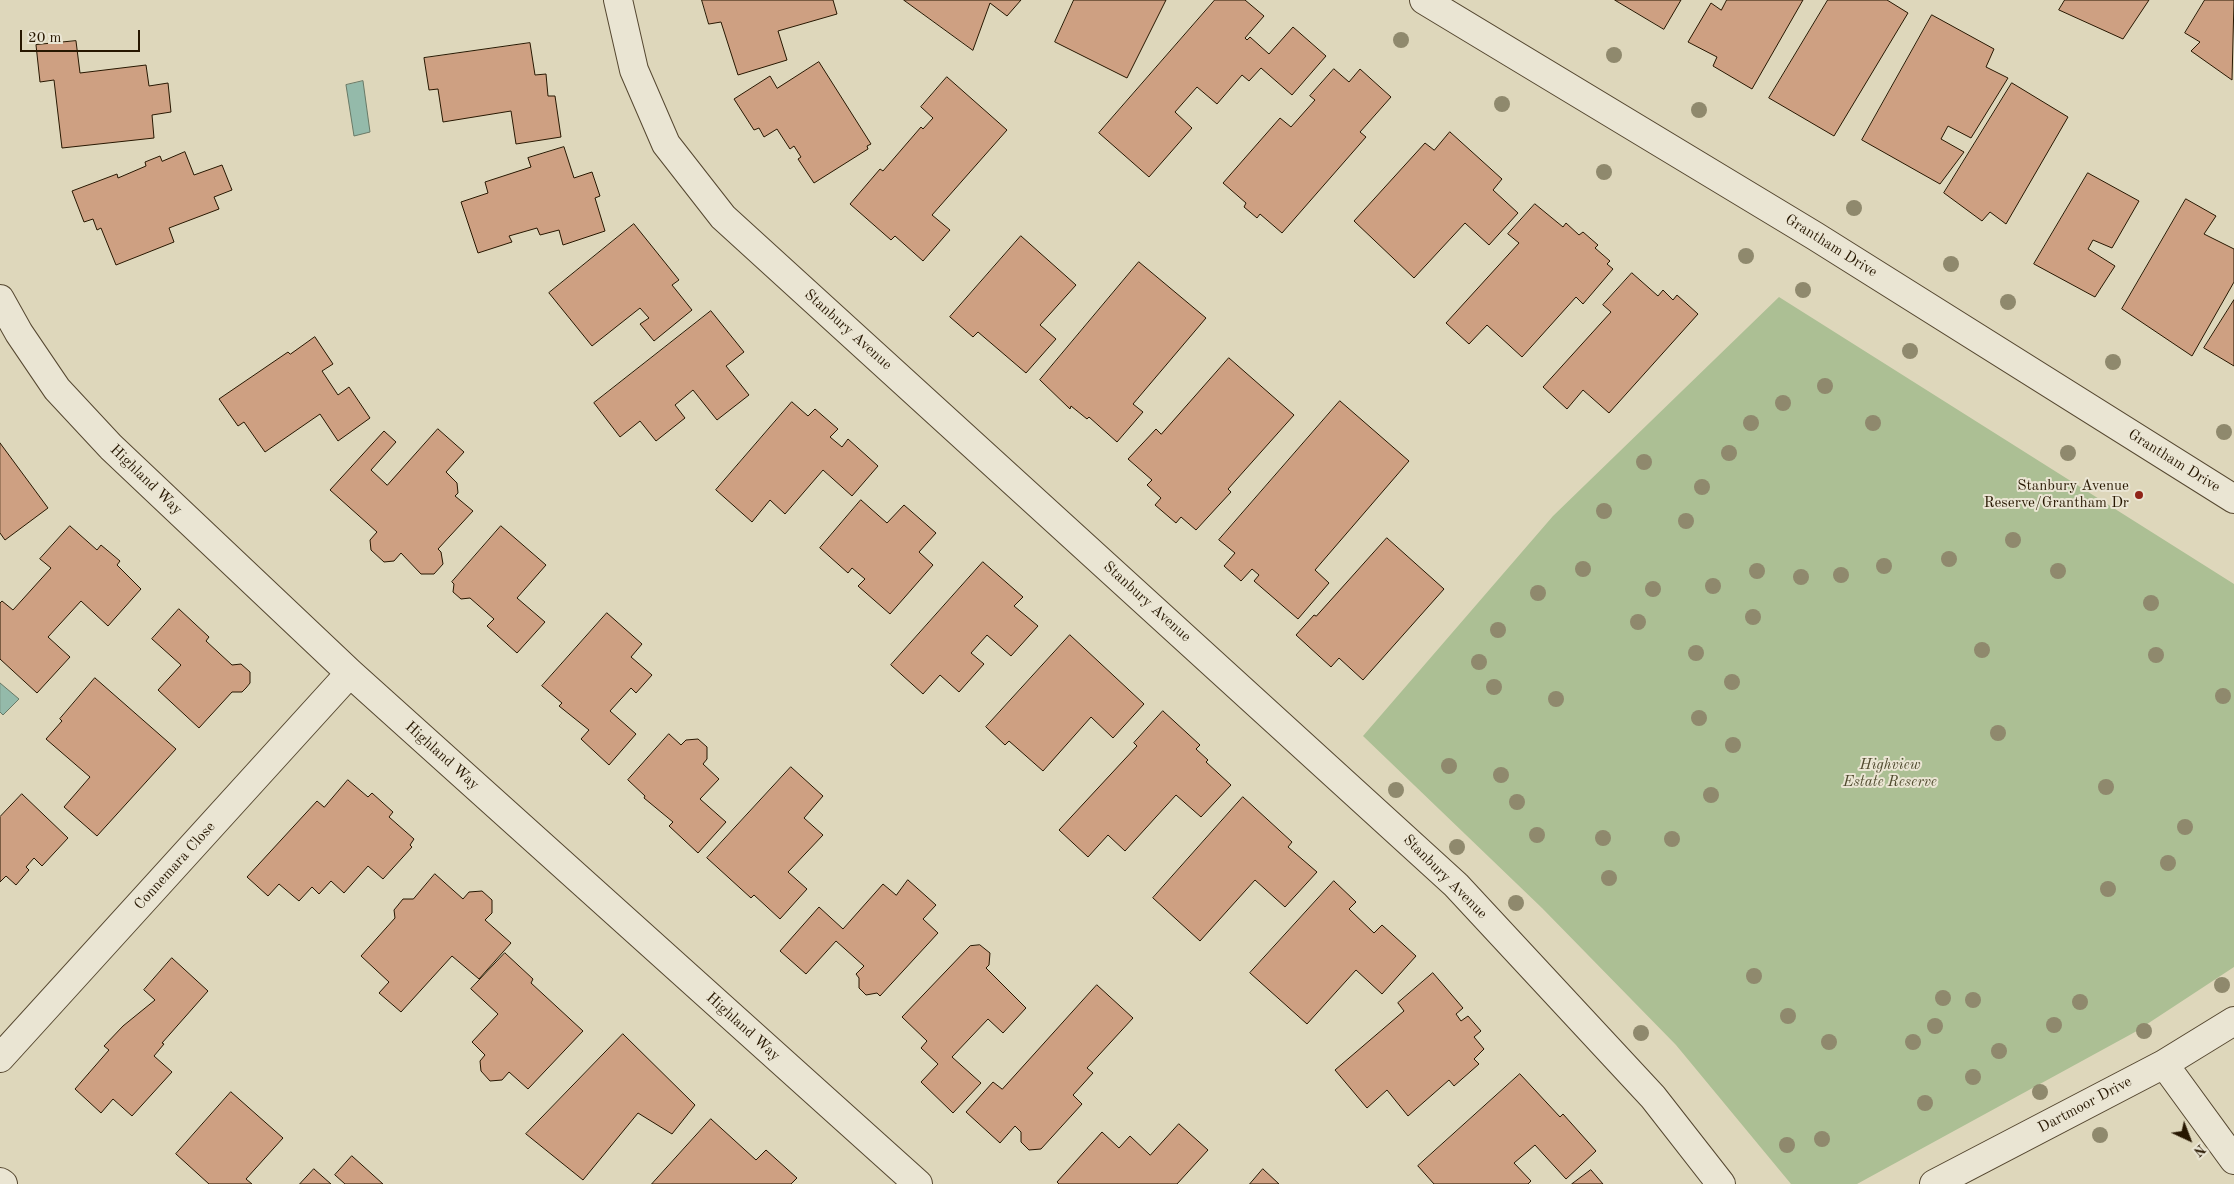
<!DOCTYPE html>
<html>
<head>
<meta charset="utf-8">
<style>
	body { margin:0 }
	#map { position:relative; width:2234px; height:1184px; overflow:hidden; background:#ded7bb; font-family:"Old Standard TT",serif }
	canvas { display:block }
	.north { position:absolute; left:2164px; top:1114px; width:50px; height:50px; -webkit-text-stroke:4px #eae5d3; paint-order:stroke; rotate:137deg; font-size:14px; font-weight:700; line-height:20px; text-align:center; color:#271701 }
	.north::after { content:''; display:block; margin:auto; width:18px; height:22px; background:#271701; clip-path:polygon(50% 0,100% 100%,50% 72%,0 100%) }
	.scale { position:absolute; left:20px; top:30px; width:120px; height:22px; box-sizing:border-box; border:2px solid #271701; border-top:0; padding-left:6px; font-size:15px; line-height:18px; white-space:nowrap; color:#271701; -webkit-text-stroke:4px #eae5d3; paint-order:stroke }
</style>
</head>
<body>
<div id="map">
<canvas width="2234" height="1184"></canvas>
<div class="north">N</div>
<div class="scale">20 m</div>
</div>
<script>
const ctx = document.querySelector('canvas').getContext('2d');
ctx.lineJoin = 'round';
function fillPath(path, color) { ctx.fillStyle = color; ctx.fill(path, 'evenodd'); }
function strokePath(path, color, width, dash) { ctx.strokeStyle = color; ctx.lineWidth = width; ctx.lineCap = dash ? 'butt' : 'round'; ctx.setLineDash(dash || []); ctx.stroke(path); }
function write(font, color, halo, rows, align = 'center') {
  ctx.font = font + ' "Old Standard TT",serif'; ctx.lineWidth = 4; ctx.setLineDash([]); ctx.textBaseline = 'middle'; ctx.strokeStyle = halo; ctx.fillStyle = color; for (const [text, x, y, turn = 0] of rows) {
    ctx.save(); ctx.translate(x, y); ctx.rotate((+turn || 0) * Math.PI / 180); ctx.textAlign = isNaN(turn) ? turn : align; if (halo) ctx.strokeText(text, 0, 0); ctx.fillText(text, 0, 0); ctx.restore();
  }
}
fillPath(new Path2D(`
	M1779,297L2234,584V967L2135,1032L1857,1184H1791L1676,1045L1542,908L1363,736L1553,516Z`), '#acbf94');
const water = new Path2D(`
	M363,81L370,132L354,136L346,85Z
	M0,683L19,699L3,715L0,712Z`);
fillPath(water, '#94baaa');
strokePath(water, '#687966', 1);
const building = new Path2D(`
	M702,0H833L837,14L778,31L787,60L738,75L721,22L709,24Z
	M904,0H1021L1007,16L990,3L973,50Z
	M1074,0H1166L1127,78L1055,42Z
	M1215,0H1245L1264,16L1245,38L1247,40L1250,37L1269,54L1293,27L1326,56L1292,95L1261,68L1249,81L1242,75L1217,104L1197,87L1175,112L1192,128L1149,177L1099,133Z
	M1615,0H1681L1664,29Z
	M1727,0H1803L1752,89L1713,66L1717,57L1688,42L1711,3L1721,10Z
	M1828,0H1887L1908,13L1834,136L1769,98Z
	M2065,0H2149L2123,39L2059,10Z
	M2205,0H2234L2232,80L2191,51L2200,42L2185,33Z
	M1932,15L1994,49L1986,67L2008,78L1971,138L1948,126L1941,139L1964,152L1940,184L1862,140Z
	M76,41L80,73L146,65L149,86L168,83L171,112L152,115L154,138L62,148L54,80L40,82L36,45Z
	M530,43L535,75L546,74L548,96H555L561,137L516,144L511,111L443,122L438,89L429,90L424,58Z
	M819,62L871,144L867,146L868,149L814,183L798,159L801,157L794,146L790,149L777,129L764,137L759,128L754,130L734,99L770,76L777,88Z
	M1334,69L1349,82L1360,69L1391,97L1360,132L1366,137L1282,233L1260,214L1257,218L1244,207L1246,203L1223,183L1280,118L1291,127L1315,100L1310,96Z
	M947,77L1007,130L932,215L950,230L923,261L895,236L891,240L850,204L880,169L883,171L921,127L923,129L933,118L921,107Z
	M2012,83L2068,117L2006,224L1990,212L1982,221L1944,193Z
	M1450,132L1502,179L1493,190L1518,213L1489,245L1465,223L1414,278L1354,221L1425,143L1434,150Z
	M564,147L574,178L592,172L600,196L595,198L605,231L563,245L559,230L540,235L537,228L509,236L512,242L478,253L461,202L488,193L485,182L531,167L528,158Z
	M185,152L194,175L222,165L232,190L214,197L219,209L169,228L174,242L116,265L101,228L97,230L93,219L84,222L72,191L117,174L118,178L146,166L145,162L160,156L162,161Z
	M2088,173L2139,201L2112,248L2093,240L2088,249L2115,266L2095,297L2034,264Z
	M2186,199L2216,216L2204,234L2234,249V282L2192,356L2122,309Z
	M1535,204L1563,227L1566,223L1579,235L1583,232L1598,245L1595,248L1610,261L1607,264L1613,269L1583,304L1576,297L1522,357L1487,325L1469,344L1446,323L1519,243L1508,234Z
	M634,224L679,280L672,285L692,310L654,341L640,324L649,318L640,308L592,346L549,293Z
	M1021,236L1076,285L1040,325L1056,339L1026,373L978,332L973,337L950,317Z
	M1139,262L1206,318L1133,404L1143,412L1117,442L1089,417L1087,419L1071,406L1070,409L1040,380Z
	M1632,273L1658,296L1663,290L1673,300L1677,295L1698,314L1609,413L1583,390L1567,409L1543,387L1611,312L1603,305Z
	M2234,300V366L2204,348Z
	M711,311L744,352L726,366L749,395L717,420L693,390L675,405L685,418L656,441L640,421L620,437L594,403Z
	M315,337L333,364L322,371L338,395L349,387L370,418L338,441L320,414L265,452L244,422L238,426L219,399L288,352L290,354Z
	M1229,358L1294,415L1228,489L1231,492L1196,530L1181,517L1176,523L1155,505L1161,498L1147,485L1152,480L1128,459L1156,429L1161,434Z
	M1340,401L1409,461L1315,570L1329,583L1298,619L1254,581L1259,575L1252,569L1241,581L1224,566L1235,553L1219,540Z
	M792,402L808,416L815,409L838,429L830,437L842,447L848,439L878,466L852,496L823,470L785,514L770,500L752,522L716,490Z
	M438,429L464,452L446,472L457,483L458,493L455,496L473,511L438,549L441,552L443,564L434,574H421L401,553L394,561L384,562L371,550L370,540L377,532L330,490L384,431L396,442L371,470L387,485Z
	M0,443L48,508L5,540L0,533Z
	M861,500L887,523L904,505L936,533L919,552L933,565L890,614L858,586L865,579L852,568L848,573L820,548Z
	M70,526L97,550L101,545L120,561L117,565L141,589L108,626L81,601L48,637L70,657L37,693L0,659V603L2,601L13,610L51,568L40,559Z
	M501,526L546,565L517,598L545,622L517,653L487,626L494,619L470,598L461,599L453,592L454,584L452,582Z
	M1387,538L1444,589L1363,680L1339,658L1331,667L1296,635L1314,615L1316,616Z
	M983,562L1023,597L1014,606L1038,626L1011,656L987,635L971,653L984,664L959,692L940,675L923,694L891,665Z
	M179,609L209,637L206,641L232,665L241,664L250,672V683L246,688L242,692H232L199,728L158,690L181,665L152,639Z
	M607,613L642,644L631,657L652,675L636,693L631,688L610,711L636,734L609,765L581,739L589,730L559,706L562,703L542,686Z
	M1070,635L1144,704L1113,738L1091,717L1043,771L1009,741L1005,745L986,727Z
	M95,678L176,749L97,836L64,807L90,777L46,739L62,721L60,719Z
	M1163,711L1200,745L1196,749L1208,760L1206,762L1231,785L1201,817L1176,795L1125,851L1108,835L1088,857L1059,830L1137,746L1134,743Z
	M669,734L681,745L686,740L698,739L707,747V759L703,764L719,779L700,799L726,822L698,853L669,826L673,822L644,798L645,796L628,780Z
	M791,767L823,796L804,818L823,835L788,872L807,889L780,919L754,895L751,898L707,858Z
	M348,780L368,797L372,793L393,812L389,817L414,839L410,845L412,847L383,879L368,866L344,893L331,881L319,894L312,887L299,901L279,884L268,896L247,877L317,801L324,807Z
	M22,794L68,838L42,866L34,858L26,867L29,870L16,885L6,876L0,882V817Z
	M1243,797L1292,842L1288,847L1317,872L1285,907L1255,880L1200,941L1153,898Z
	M435,874L463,899L469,892L482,891L492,900V913L485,920L511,943L479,979L452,956L401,1012L379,993L389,982L361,956L395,918L394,910L403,899H413Z
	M908,880L936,905L923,919L938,933L880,996L877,993L866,995L859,988V978L856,974L864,966L836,941L806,974L780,951L819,907L843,929L883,884L896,895Z
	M1334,881L1356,902L1349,909L1374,933L1382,925L1416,956L1382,994L1356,970L1307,1024L1250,973Z
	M980,945L990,953L989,965L986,968L1026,1008L1003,1033L988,1019L952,1057L981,1083L953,1113L921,1082L938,1064L921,1048L927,1041L902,1017L970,946Z
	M505,953L533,979L531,983L583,1031L528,1089L509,1072L502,1080L490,1081L481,1071L480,1061L485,1055L472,1042L498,1014L471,989Z
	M172,958L208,991L162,1043L164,1044L154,1056L172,1072L132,1116L113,1099L101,1113L75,1089L109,1050L104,1046L123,1026L155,1000L144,990Z
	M1433,973L1463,1008L1456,1014L1461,1021L1468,1016L1481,1031L1474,1037L1484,1049L1474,1059L1479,1064L1454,1086L1449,1080L1408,1116L1387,1090L1367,1108L1335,1070L1404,1011L1398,1003Z
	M1097,985L1133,1018L1087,1068L1093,1073L1073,1095L1082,1104L1041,1149L1029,1150L1021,1142V1132L1015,1126L1000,1143L966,1112L993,1082L1002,1089Z
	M623,1034L695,1105L672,1134L638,1113L583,1180L526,1134Z
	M1520,1074L1560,1117L1563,1114L1596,1151L1566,1179L1535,1145L1514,1163L1531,1181L1528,1184H1434L1418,1166Z
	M231,1092L283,1138L246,1179L252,1184H209L176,1154Z
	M711,1119L756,1160L766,1150L797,1178L791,1184H652Z
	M1179,1124L1208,1150L1177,1184H1059L1057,1182L1102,1132L1119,1148L1130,1136L1150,1155Z
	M352,1156L383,1184H345L335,1175Z
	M314,1169L331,1184H300Z
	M1263,1169L1279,1184H1250Z
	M1591,1170L1603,1184H1572Z`);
fillPath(building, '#cea082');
strokePath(building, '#271701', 1);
const minor = new Path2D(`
	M618,0L634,70L666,144L723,217L1456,885L1653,1097L1721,1184
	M1424,0L1815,236L2234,499
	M0,299L19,333L57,389L111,447L350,673L918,1184
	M0,1058L350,673
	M2164,1064L2234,1160
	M0,1182L3,1184
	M1934,1184L2164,1064L2234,1021`);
strokePath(minor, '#554730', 30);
strokePath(minor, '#eae5d3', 28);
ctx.fillStyle = '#8f896d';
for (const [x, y] of [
	[1401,40],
	[1614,55],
	[1502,104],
	[1699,110],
	[1604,172],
	[1854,208],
	[1746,256],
	[1951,264],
	[1803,290],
	[2008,302],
	[1910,351],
	[2113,362],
	[1825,386],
	[1783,403],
	[1751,423],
	[1873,423],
	[2224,432],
	[1729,453],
	[2068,453],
	[1644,462],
	[1702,487],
	[1604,511],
	[1686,521],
	[2013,540],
	[1949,559],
	[1884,566],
	[1583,569],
	[1757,571],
	[2058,571],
	[1841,575],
	[1801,577],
	[1713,586],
	[1653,589],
	[1538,593],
	[2151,603],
	[1753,617],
	[1638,622],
	[1498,630],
	[1982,650],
	[1696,653],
	[2156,655],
	[1479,662],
	[1732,682],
	[1494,687],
	[2223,696],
	[1556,699],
	[1699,718],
	[1998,733],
	[1733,745],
	[1449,766],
	[1501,775],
	[2106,787],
	[1396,790],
	[1711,795],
	[1517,802],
	[2185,827],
	[1537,835],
	[1603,838],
	[1672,839],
	[1457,847],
	[2168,863],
	[1609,878],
	[2108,889],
	[1516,903],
	[1754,976],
	[2222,985],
	[1943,998],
	[1973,1000],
	[2080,1002],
	[1788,1016],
	[2054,1025],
	[1935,1026],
	[2144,1031],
	[1641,1033],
	[1829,1042],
	[1913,1042],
	[1999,1051],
	[1973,1077],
	[2040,1092],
	[1925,1103],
	[2100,1135],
	[1822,1139],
	[1787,1145]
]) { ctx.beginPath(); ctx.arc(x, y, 8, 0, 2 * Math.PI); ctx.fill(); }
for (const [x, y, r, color] of [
	[2139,495,5,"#8f2418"]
]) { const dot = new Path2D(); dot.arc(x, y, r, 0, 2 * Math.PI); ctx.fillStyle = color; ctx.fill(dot); strokePath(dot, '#eae5d3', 2); }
write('15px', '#271701', '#eae5d3', [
	["Grantham Drive",1831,246,32],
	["Stanbury Avenue",848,330,42],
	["Grantham Drive",2174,461,32],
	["Highland Way",146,480,44],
	["Stanbury Avenue",1147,602,42],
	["Highland Way",442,756,42],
	["Connemara Close",175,866,-48],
	["Stanbury Avenue",1445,877,45],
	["Highland Way",743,1027,42],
	["Dartmoor Drive",2085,1105,-28]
]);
write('15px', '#271701', '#eae5d3', [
	["Stanbury Avenue",2129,486],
	["Reserve/Grantham Dr",2129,503]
], 'right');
write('italic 15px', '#4f492d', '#eae5d3', [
	["Highview",1890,765],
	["Estate Reserve",1890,782]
]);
</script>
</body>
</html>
